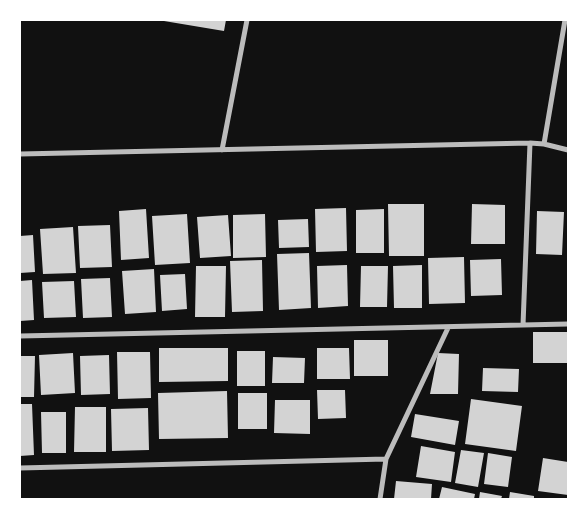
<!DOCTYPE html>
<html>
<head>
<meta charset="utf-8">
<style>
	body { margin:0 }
	#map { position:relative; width:588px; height:519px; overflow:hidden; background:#111; font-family:Jost,sans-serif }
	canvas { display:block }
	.frame { position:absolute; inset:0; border:21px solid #fff; pointer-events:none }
</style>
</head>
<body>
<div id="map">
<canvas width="588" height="519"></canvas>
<div class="frame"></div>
</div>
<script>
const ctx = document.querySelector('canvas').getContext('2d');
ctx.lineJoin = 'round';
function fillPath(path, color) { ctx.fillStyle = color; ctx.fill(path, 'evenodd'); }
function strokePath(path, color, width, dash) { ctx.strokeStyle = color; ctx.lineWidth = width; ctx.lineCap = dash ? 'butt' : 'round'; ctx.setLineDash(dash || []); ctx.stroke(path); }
fillPath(new Path2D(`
	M158,20H226L224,31Z
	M388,204H424V256H389Z
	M472,204L505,205V244H471Z
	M346,208L347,251L316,252L315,209Z
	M146,209L149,258L121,260L119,211Z
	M384,209V253H356V210Z
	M537,211L564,212L562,255L536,254Z
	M187,214L190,263L155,265L152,216Z
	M265,214L266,257L233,258V215Z
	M228,215L231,256L200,258L197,217Z
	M308,219L309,247L279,248L278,220Z
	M110,225L112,267L80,268L78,226Z
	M73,227L76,273L43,274L40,229Z
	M33,235L35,272L20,273V236Z
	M309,253L311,308L279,310L277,254Z
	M464,257L465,303L429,304L428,258Z
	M501,259L502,295L471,296L470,260Z
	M262,260L263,311L232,312L230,261Z
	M347,265L348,306L318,308L317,266Z
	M422,265V308H394L393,266Z
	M196,266H226L225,317H195Z
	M361,266H388L387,307H360Z
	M154,269L156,312L125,314L122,271Z
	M185,274L187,309L162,311L160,275Z
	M110,278L112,317L83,318L81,279Z
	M32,280L34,320L20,321V281Z
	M74,281L76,317L44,318L42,282Z
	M533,332H568V363H533Z
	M354,340H388V376H354Z
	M159,348H228V381L159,382Z
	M317,348H349L350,379H317Z
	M237,351H265V386H237Z
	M117,352H150L151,398L118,399Z
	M73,353L75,393L41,395L39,355Z
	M438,353L459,354L458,394H430Z
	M109,355L110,394L81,395L80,356Z
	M20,356H35L34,397H20Z
	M273,357L305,358L304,383H272Z
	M483,368L519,369L518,392L482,391Z
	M317,390H345L346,418L318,419Z
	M227,391L228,438L159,439L158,393Z
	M238,393H267V429H238Z
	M471,399L522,406L516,451L465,444Z
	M275,400H310V434L274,433Z
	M20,404H32L34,455L20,456Z
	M75,407H106V452H74Z
	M148,408L149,450L112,451L111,409Z
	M41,412H66V453H42Z
	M415,414L459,421L455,445L411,437Z
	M421,446L455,452L451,482L416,477Z
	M461,450L484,453L478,487L455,483Z
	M488,453L512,457L508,487L484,484Z
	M543,458L568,462V495L538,491Z
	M396,481L432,484L431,499H394Z
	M442,487L475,494L474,499H439Z
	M480,492L502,496L501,499H479Z
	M510,492L534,496V499H509Z`), '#d3d3d3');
strokePath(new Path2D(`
	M544,144L565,20
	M222,150L247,20
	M20,154L530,143L544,144L568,150
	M523,325L530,143
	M20,336L568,324
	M20,468L386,459
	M380,499L386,459L448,328`), '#bcbcbc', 5);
</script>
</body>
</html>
